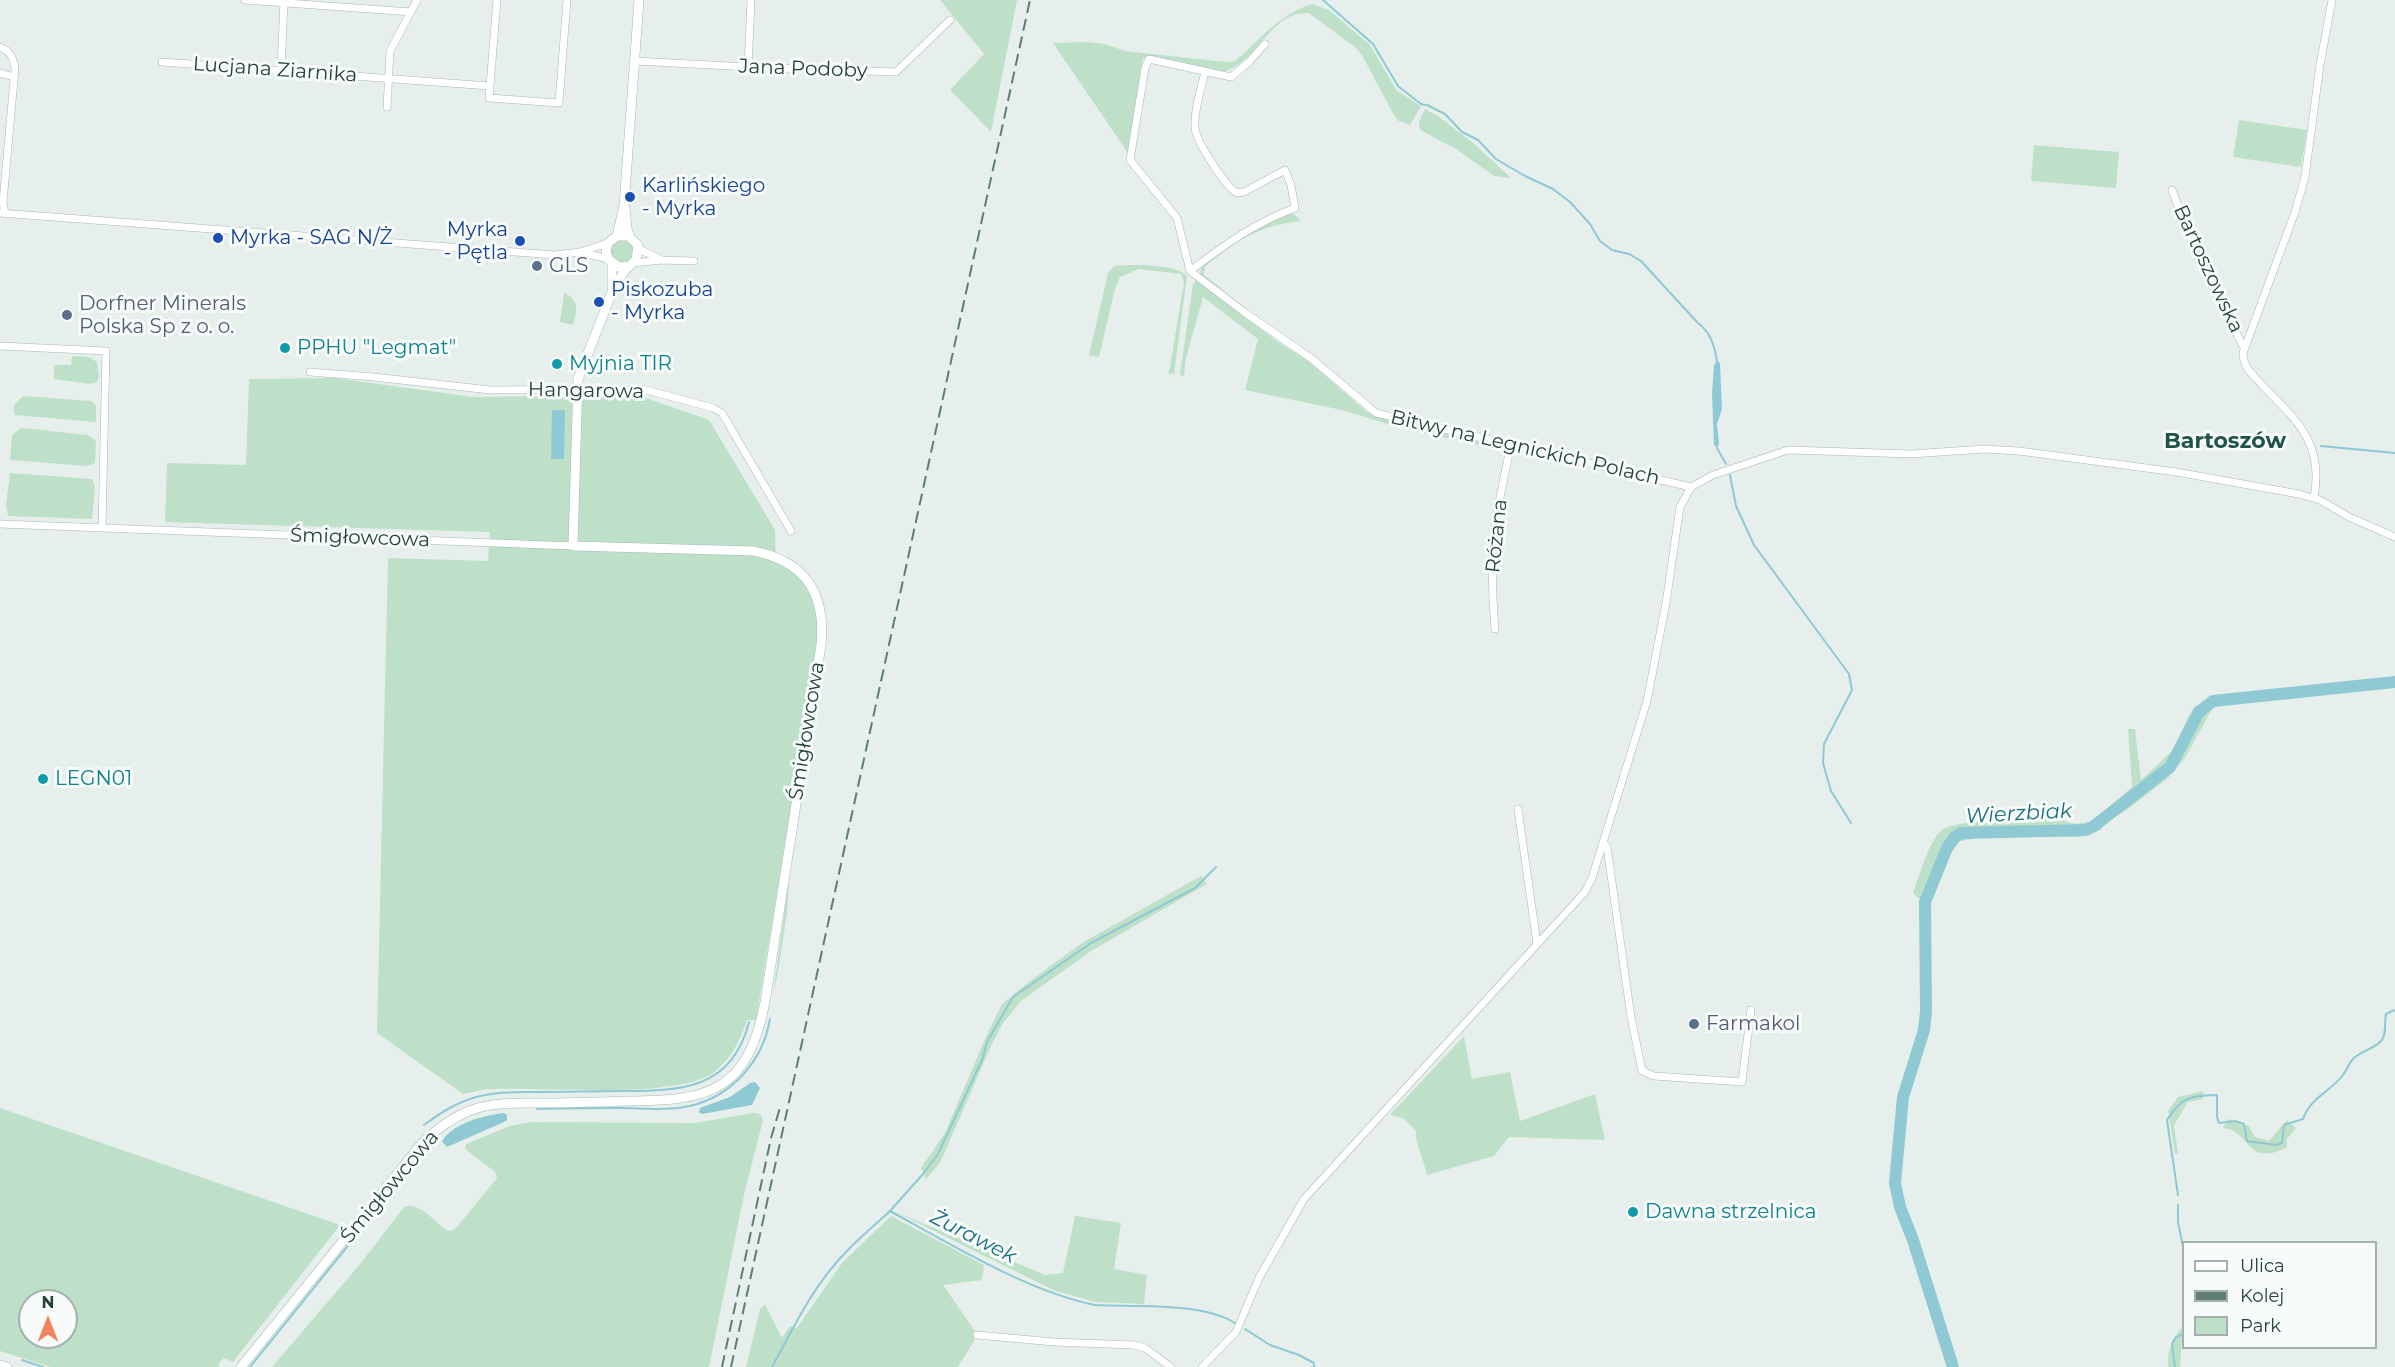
<!DOCTYPE html>
<html>
<head>
<meta charset="utf-8">
<style>
	body { margin:0 }
	#map { position:relative; width:2395px; height:1367px; overflow:hidden; background:#e6efeb; font-family:Montserrat,sans-serif }
	canvas { display:block }
	.legend { position:absolute; left:2182px; top:1241px; width:195px; height:108px; box-sizing:border-box; background:#f7fbf9; border:2px solid #a3b1ad; margin:0; padding:8px 10px; list-style:none; font-size:18px; color:#24423a }
	.legend li { display:flex; align-items:center; gap:12px; height:30px }
	.legend b { width:30px; border:2px solid #a3b1ad }
	.north { position:absolute; left:18px; top:1289px; width:60px; height:60px; box-sizing:border-box; background:#f7fbf9; border:2px solid #a3b1ad; border-radius:50%; rotate:0deg; font-size:16px; font-weight:700; line-height:24px; text-align:center; color:#24423a }
	.north::after { content:''; display:block; margin:auto; width:21px; height:27px; background:#f4845f; clip-path:polygon(50% 0,100% 100%,50% 72%,0 100%) }
</style>
</head>
<body>
<div id="map">
<canvas width="2395" height="1367"></canvas>
<ul class="legend">
<li><b style="height:8px;background:#fff"></b>Ulica</li>
<li><b style="height:8px;background:#5f7d75"></b>Kolej</li>
<li><b style="height:16px;background:#bfe0c8"></b>Park</li>
</ul>
<div class="north">N</div>
</div>
<script>
const ctx = document.querySelector('canvas').getContext('2d');
ctx.lineJoin = 'round';
function fillPath(path, color) { ctx.fillStyle = color; ctx.fill(path, 'evenodd'); }
function strokePath(path, color, width, dash) { ctx.strokeStyle = color; ctx.lineWidth = width; ctx.lineCap = dash ? 'butt' : 'round'; ctx.setLineDash(dash || []); ctx.stroke(path); }
function write(font, color, halo, rows, align = 'center') {
  ctx.font = font + ' Montserrat,sans-serif'; ctx.lineWidth = 6; ctx.setLineDash([]); ctx.textBaseline = 'middle'; ctx.strokeStyle = halo; ctx.fillStyle = color; for (const [text, x, y, turn = 0] of rows) {
    ctx.save(); ctx.translate(x, y); ctx.rotate((+turn || 0) * Math.PI / 180); ctx.textAlign = isNaN(turn) ? turn : align; if (halo) ctx.strokeText(text, 0, 0); ctx.fillText(text, 0, 0); ctx.restore();
  }
}
fillPath(new Path2D(`
	M940,0H1017L991,132L950,90L984,54Z
	M1313,4L1329,10L1370,45L1397,91L1421,106L1410,125L1399,121L1395,117L1363,57L1356,48L1309,13C1269,10 1257,67 1220,72L1157,58H1143L1128,153L1053,43L1088,42L1105,44L1125,51L1226,62L1235,61C1259,41 1281,12 1313,4Z
	M1425,109L1438,116L1473,143L1511,178L1494,176L1456,149L1420,130L1419,122Z
	M2239,120L2307,130L2301,167L2233,157Z
	M2034,145L2119,152L2116,188L2031,181Z
	M1294,214L1301,221C1261,225 1234,241 1205,267L1204,275L1229,294L1200,275L1201,269C1218,248 1267,216 1294,214Z
	M611 251a11 11 0 1 1 22 0a11 11 0 1 1-22 0Z
	M1126,265C1141,265 1178,265 1187,276L1174,374L1168,373L1170,367L1184,282L1181,274L1139,269L1120,277L1115,289L1099,357L1089,355L1108,273L1114,266Z
	M1196,280L1278,342L1307,360L1367,412L1416,427L1506,447L1505,451L1401,428L1342,410L1245,390L1258,339L1203,297L1186,358L1184,376L1180,375L1193,284Z
	M564,293C580,300 577,310 573,325L560,322Z
	M72,356L89,357L97,362L99,376L97,382L90,384L54,379V365H71Z
	M335,378L473,397L637,395L709,420L775,530L776,562C813,579 819,612 817,649L756,1020H747C741,1039 730,1061 713,1073C677,1099 543,1087 494,1089C484,1089 473,1092 463,1094L377,1033L388,558L488,561L490,532L165,522L167,463L246,465L249,379Z
	M23,396L91,401L96,406V422L14,415V405Z
	M21,428L88,435L96,441L95,463L88,466L10,460L12,435Z
	M10,473L92,479L95,486L92,519L8,516L6,505Z
	M821,669L823,671L790,869L787,913L778,972L773,994L784,915L787,875Z
	M2195,706L2212,709L2185,758L2168,778L2128,809L2113,818L2098,816L2132,787L2128,729H2135L2141,780L2173,750L2188,717Z
	M2011,819H2059L2075,824L2088,822L2103,829L2080,837H1984L1954,842L1934,872L1922,901L1913,893C1919,877 1929,840 1942,830C1953,822 1997,820 2011,819Z
	M1201,876L1207,884L1091,951L1021,1001L1003,1023L991,1046L940,1163L926,1179L921,1168L945,1133L985,1039L1002,1004L1030,981L1082,943Z
	M1464,1036L1472,1079L1510,1072L1520,1121L1595,1094L1605,1140L1509,1137L1494,1156L1427,1175C1425,1162 1414,1141 1416,1131L1403,1118L1390,1115Z
	M2203,1091V1099L2188,1102L2174,1125L2178,1153L2175,1154L2168,1111L2178,1097Z
	M0,1108L340,1225L233,1362L224,1358L218,1364L220,1367H50L0,1351ZM30,1301H66V1337H30Z
	M753,1113L760,1114L763,1120L744,1195L709,1367H272L361,1263L404,1207C418,1201 435,1221 446,1230L451,1231L457,1227L497,1178L495,1172L465,1149L466,1144L510,1126L531,1122L695,1123Z
	M2228,1119L2249,1126L2255,1137L2269,1141L2287,1120L2296,1128L2287,1139V1147C2246,1169 2251,1130 2223,1128Z
	M894,1211L1045,1275L1063,1273L1075,1216L1121,1223L1114,1269L1147,1275L1144,1304L1095,1302L1053,1290Z
	M891,1216L984,1265L982,1280L943,1285L975,1331L974,1341L958,1367H746L760,1309L765,1304L782,1338L790,1326L797,1328L842,1263Z
	M2183,1326L2180,1367H2168C2168,1346 2171,1342 2183,1326Z`), '#bfe0c8');
fillPath(new Path2D(`
	M1717,361L1720,363L1722,409L1717,424L1719,444L1717,448L1714,445L1712,394L1714,365Z
	M552,410H565L564,459H551Z
	M755,1082L760,1088L752,1105L702,1114L699,1112L700,1108L730,1097L750,1083Z
	M504,1113L507,1115V1120L504,1122L447,1147L442,1141C455,1122 483,1116 504,1113Z`), '#8ec9d4');
strokePath(new Path2D(`
	M1323,0L1373,44L1398,86L1421,104L1425,105
	M1427,105L1445,114L1462,132L1478,140L1496,159L1525,176L1553,189L1570,202L1590,224L1600,241L1612,250L1629,254L1641,261L1697,322C1711,333 1714,344 1717,361
	M2321,446L2395,453
	M1717,448L1726,464
	M1730,475L1736,506L1754,545L1849,674L1852,690L1824,744L1823,763L1831,791L1851,823
	M537,1109C565,1108 592,1108 620,1108C643,1108 668,1111 690,1106C732,1096 763,1061 770,1019
	M424,1125C443,1111 462,1099 485,1095C503,1091 521,1092 540,1092C567,1092 594,1091 622,1091C680,1091 732,1090 749,1022
	M2178,1195L2167,1120C2182,1096 2190,1096 2217,1095V1117L2219,1123L2235,1121L2244,1124L2247,1141L2277,1145L2282,1143L2284,1125L2303,1119C2311,1097 2329,1093 2343,1075C2347,1070 2349,1063 2353,1059C2361,1051 2374,1049 2381,1041C2387,1035 2384,1022 2386,1014L2395,1010
	M2178,1205V1222L2184,1252
	M377,1208L426,1151L435,1145
	M890,1211L923,1174L938,1154L982,1060L987,1042L1013,997L1091,943L1195,888L1216,867
	M1245,1329L1270,1345L1299,1355L1314,1363V1367
	M22,1360L43,1367
	M250,1367L355,1237
	M772,1367C794,1327 813,1286 845,1253C859,1238 875,1225 890,1211C950,1244 1029,1292 1095,1305C1137,1307 1200,1302 1235,1323
	M2175,1367L2172,1344L2176,1337L2184,1334`), '#8ec9d4', 2);
strokePath(new Path2D(`
	M1953,1367L1913,1240L1900,1207L1895,1183L1903,1097L1924,1030L1926,1012L1925,902L1947,848L1954,838L1961,833L2086,830L2094,826L2170,767L2199,712L2213,701L2395,682`), '#8ec9d4', 12);
const street = new Path2D(`
	M245,0L411,12
	M497,0L489,98L559,103L567,0
	M0,47C10,51 14,58 15,69L3,202L5,214
	M635,61L748,67L896,72L950,20
	M162,62L490,86
	M748,67L751,0
	M281,70L284,0
	M0,73L14,77
	M387,107L390,51L417,0
	M2172,190L2198,258L2244,348
	M0,213L555,255L580,252L608,243
	M639,249L662,260
	M580,252L608,259
	M633,263L662,260L694,261
	M1190,271L1244,312L1312,359L1376,413L1691,487
	M1190,271L1177,218L1130,160L1145,68L1149,59L1231,77L1249,62L1265,44
	M1190,271C1223,246 1256,222 1295,208L1291,185L1285,170L1244,192L1237,193C1225,186 1195,140 1195,127C1194,109 1201,89 1205,72
	M0,346L106,351L102,527
	M310,372L374,377L490,390L643,389L713,408L722,413L791,531
	M2314,498C2324,443 2298,422 2262,385C2253,375 2243,367 2243,353L2295,212L2305,177L2320,65L2332,0
	M0,524L573,546
	M1495,629C1493,604 1491,579 1493,554C1494,517 1504,480 1511,444
	M1518,809L1537,944
	M1603,842L1607,847L1631,1017L1642,1071L1654,1076L1742,1082L1751,1010
	M977,1335L1054,1342L1134,1345L1145,1348L1171,1367
	M1202,1367L1236,1332L1259,1278L1304,1199L1585,892L1592,878L1647,701L1666,603L1680,507L1691,487L1713,475L1788,450L1911,454L1985,449L2019,451L2176,472L2299,494L2320,500L2349,517L2395,537`);
const secondary = new Path2D(`
	M625,208L627,229L630,237
	M617,236L624,206L639,0
	M612,292V264
	M0,1365L7,1367
	M241,1367L423,1142C437,1129 451,1118 469,1111C492,1102 517,1103 541,1103C570,1103 599,1102 628,1101C711,1101 748,1090 765,1002L821,645C826,593 805,561 753,551L573,546L578,379L612,292L625,270L636,260L638,245L628,236H617L608,243L606,251L608,259L619,267L629,266`);
strokePath(street, '#a8b8b2', 8);
strokePath(secondary, '#a4bbb3', 10);
strokePath(street, '#fff', 7);
strokePath(secondary, '#fff', 9);
strokePath(new Path2D(`
	M722,1367L771,1138L781,1104
	M731,1367L1030,0`), '#5f7d75', 2, [12, 6]);
for (const [x, y, r, color] of [
	[630,197,6,"#1a4fb4"],
	[218,238,6,"#1a4fb4"],
	[520,241,6,"#1a4fb4"],
	[537,266,6,"#5c6f8a"],
	[599,302,6,"#1a4fb4"],
	[67,315,6,"#5c6f8a"],
	[285,348,6,"#0f9aa8"],
	[557,364,6,"#0f9aa8"],
	[43,779,6,"#0f9aa8"],
	[1694,1024,6,"#5c6f8a"],
	[1633,1212,6,"#0f9aa8"]
]) { const dot = new Path2D(); dot.arc(x, y, r, 0, 2 * Math.PI); ctx.fillStyle = color; ctx.fill(dot); strokePath(dot, '#f7fbf9', 2); }
write('20px', '#24423a', '#f7fbf9', [
	["Jana Podoby",803,69,2],
	["Lucjana Ziarnika",275,70,4],
	["Bartoszowska",2208,269,65],
	["Hangarowa",586,391,1],
	["Bitwy na Legnickich Polach",1525,448,13],
	["Różana",1497,536,-84],
	["Śmigłowcowa",360,538,2],
	["Śmigłowcowa",807,731,-81],
	["Śmigłowcowa",390,1187,-50]
]);
write('20px', '#164399', '#f7fbf9', [
	["Karlińskiego",642,186],
	["- Myrka",642,209],
	["Myrka",508,230,"right"],
	["- Pętla",508,253,"right"],
	["Myrka - SAG N/Ż",230,238],
	["Piskozuba",611,290],
	["- Myrka",611,313]
], 'left');
write('20px', '#4e5e75', '#f7fbf9', [
	["GLS",549,266],
	["Dorfner Minerals",79,304],
	["Polska Sp z o. o.",79,327],
	["Farmakol",1706,1024]
], 'left');
write('20px', '#0d838f', '#f7fbf9', [
	["PPHU \"Legmat\"",297,348],
	["Myjnia TIR",569,364],
	["LEGN01",55,779],
	["Dawna strzelnica",1645,1212]
], 'left');
write('italic 21px', '#1c6f80', '#f7fbf9', [
	["Wierzbiak",2019,814,-3],
	["Żurawek",973,1237,27]
]);
write('bold 22px', '#1f5548', '#f7fbf9', [
	["Bartoszów",2225,442]
]);
</script>
</body>
</html>
